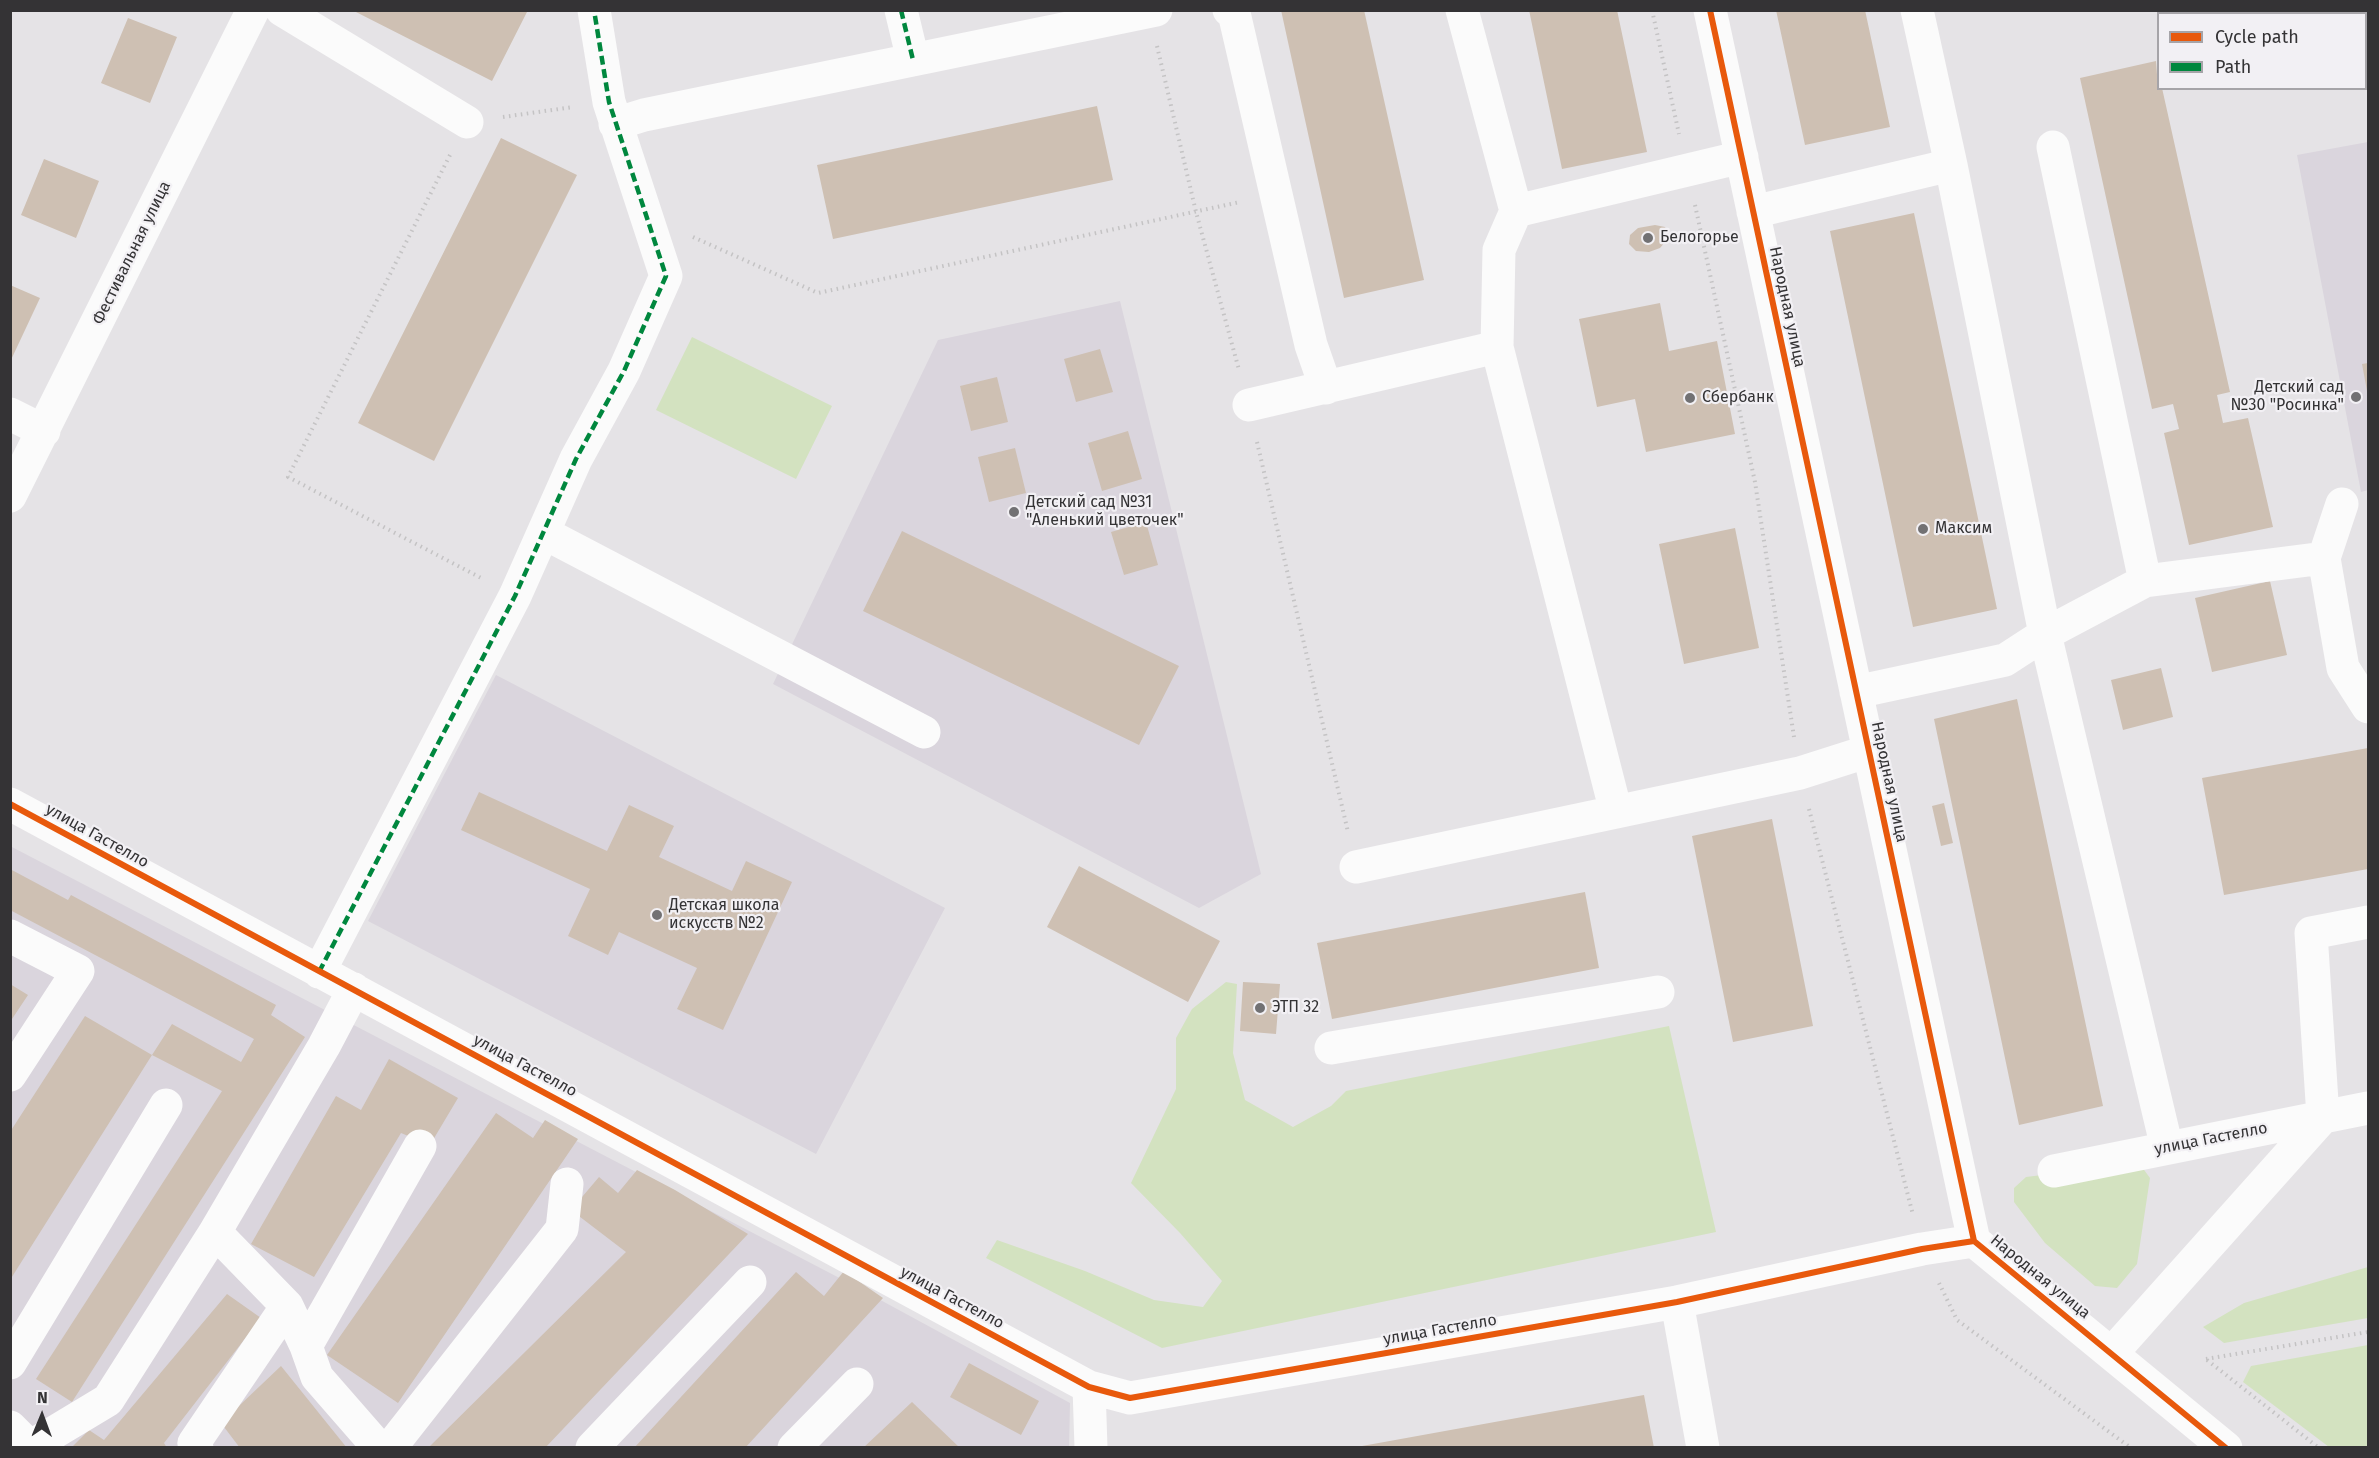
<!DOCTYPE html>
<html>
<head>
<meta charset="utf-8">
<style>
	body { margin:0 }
	#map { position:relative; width:2379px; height:1458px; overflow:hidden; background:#e5e3e6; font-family:"Fira Sans",sans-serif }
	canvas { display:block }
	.frame { position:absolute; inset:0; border:12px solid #343335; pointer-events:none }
	.legend { position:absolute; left:2157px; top:12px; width:210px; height:78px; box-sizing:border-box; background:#f2f0f4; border:2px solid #a6a4a8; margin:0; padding:8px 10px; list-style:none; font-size:18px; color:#343335 }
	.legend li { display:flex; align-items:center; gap:12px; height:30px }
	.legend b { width:30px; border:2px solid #a6a4a8 }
	.north { position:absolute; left:12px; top:1386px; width:60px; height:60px; -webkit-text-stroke:4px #f2f0f4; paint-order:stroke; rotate:1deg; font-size:16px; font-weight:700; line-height:24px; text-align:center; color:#343335 }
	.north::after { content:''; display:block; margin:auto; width:21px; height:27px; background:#343335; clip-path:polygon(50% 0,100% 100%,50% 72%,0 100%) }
</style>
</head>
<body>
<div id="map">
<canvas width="2379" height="1458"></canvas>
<div class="frame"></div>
<ul class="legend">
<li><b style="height:8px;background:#e8590c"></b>Cycle path</li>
<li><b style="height:8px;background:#00873e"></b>Path</li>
</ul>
<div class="north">N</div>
</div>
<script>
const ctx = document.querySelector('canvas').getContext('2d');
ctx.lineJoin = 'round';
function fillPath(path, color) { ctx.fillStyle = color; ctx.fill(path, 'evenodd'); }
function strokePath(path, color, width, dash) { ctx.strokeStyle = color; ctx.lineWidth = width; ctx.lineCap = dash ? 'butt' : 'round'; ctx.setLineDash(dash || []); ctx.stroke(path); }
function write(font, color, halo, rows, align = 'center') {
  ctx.font = font + ' "Fira Sans",sans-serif'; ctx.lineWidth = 4.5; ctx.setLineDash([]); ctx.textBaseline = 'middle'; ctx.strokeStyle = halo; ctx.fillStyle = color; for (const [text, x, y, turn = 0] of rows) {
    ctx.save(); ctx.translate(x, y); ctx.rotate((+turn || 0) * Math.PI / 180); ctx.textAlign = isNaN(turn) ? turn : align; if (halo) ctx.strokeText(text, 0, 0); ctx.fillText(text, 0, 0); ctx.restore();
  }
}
fillPath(new Path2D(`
	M2368,142V490L2361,492L2297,155Z
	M1120,301L1261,874L1199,908L773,684L938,340Z
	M496,675L945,908L816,1154L368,921Z
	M10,846L851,1284L1070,1403L1069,1447H11Z`), '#dad5dd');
fillPath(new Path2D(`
	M692,337L832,406L796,479L656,410Z
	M1226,982L1237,984L1233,1053L1245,1100L1293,1127L1331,1106L1346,1091L1669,1026L1716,1232L1162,1348L986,1258L997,1240L1085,1271L1154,1300L1203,1307L1222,1281L1180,1233L1131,1183L1176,1089V1038L1192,1009Z
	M2139,1163L2150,1178L2137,1264L2117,1288L2095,1286L2045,1243L2014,1202V1188L2026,1177Z
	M2368,1267V1318L2224,1343L2203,1327L2244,1303Z
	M2368,1345V1447H2329L2243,1382L2251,1366Z`), '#d3e2c0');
fillPath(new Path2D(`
	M352,10H528L492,81Z
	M1281,10H1364L1424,280L1344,298Z
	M1529,10H1617L1647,152L1562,169Z
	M1776,10H1865L1890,127L1805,145Z
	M128,18L177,37L150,103L101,83Z
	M2156,61L2158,88H2162L2230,392L2217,395L2223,423L2248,418L2273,527L2189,545L2164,433L2179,429L2173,404L2152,409L2080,78Z
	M1097,106L1113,180L833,239L817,165Z
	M501,138L577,175L434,461L358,423Z
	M44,159L99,181L76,238L21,215Z
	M1914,213L1997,609L1913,627L1830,231Z
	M1655,225L1665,227L1668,233L1666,241L1660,248L1649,252L1636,251L1629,244L1630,235L1638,228Z
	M10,285L40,298L10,362Z
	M1660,303L1669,351L1717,341L1735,434L1646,452L1635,399L1597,407L1579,319Z
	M1100,349L1113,392L1076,402L1064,359Z
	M2368,363V391H2367L2362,364Z
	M997,377L1008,422L971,431L960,386Z
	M1128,431L1142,479L1102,491L1088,443Z
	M1015,448L1026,493L989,502L978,457Z
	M1146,522L1158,565L1124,575L1111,532Z
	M1735,528L1759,648L1684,664L1659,544Z
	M902,531L1179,666L1139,745L863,611Z
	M2270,581L2287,655L2212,672L2195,598Z
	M2161,668L2173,717L2123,730L2111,680Z
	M2017,699L2103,1106L2019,1125L1934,719Z
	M2368,748V869L2224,895L2202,778Z
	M479,792L607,851L629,805L674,826L659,857L732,891L746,861L792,882L723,1030L677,1009L697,968L619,932L608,955L568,936L590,889L461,830Z
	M1944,803L1953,843L1941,846L1932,806Z
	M1772,819L1813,1026L1733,1042L1692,836Z
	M1079,866L1220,941L1188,1002L1047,927Z
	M10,869L68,900L71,895L276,1005L271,1015L305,1037L72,1402L36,1379L222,1091L152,1055L172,1024L241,1062L254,1039L10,910Z
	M1585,892L1599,968L1332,1019L1317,943Z
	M1243,982L1280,984L1276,1034L1240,1031Z
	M10,984L28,995L10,1022Z
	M85,1016L152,1055L10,1280V1132Z
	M389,1059L458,1098L430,1145L401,1133L314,1277L251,1244L336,1096L361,1110Z
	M496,1113L533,1138L545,1120L578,1139L398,1403L327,1355Z
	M637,1170L675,1190L748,1234L545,1448H428L626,1252L571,1210L599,1177L618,1193Z
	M844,1271L883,1298L745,1448H634L796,1272L824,1296Z
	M227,1294L261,1318L164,1443L167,1448H71L89,1430L104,1440Z
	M969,1363L1039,1401L1021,1435L950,1397Z
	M281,1366L347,1448H240L221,1423Z
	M1644,1395L1654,1448H1362V1446Z
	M912,1402L960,1448H863Z`), '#cec0b3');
strokePath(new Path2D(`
	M1652,10L1679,134
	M2216,10L2220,14
	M2366,21H2368
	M1157,46L1196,212L1239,370
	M503,117L573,107
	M450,155L288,477L483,579
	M1695,205L1755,482L1794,737
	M693,237L818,293L1240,202
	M1257,442L1348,832
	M1809,809L1913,1215
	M1939,1283L1957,1320L2131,1448
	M2206,1359L2368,1332
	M2207,1360L2319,1448`), '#c4c3c4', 4, [1.5, 4.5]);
strokePath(new Path2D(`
	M282,10L467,122
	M901,10L913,60
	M1229,10L1234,13L1311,345L1326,388
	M1462,10L1516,211
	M1710,10L1974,1241L2226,1448
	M1917,10L1951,165
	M615,124L644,115L1156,10
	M2053,147L2145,581
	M1753,212L1951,165L2045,634L2145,581L2324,558
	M1497,347L1616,812
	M1249,405L1497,347L1499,250L1516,211L1742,157
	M10,414L44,431
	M10,496L253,10
	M2342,504L2324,558L2343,668L2368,707
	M544,533L924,732
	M1856,692L2005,660L2045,634L2167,1148
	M10,804L1089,1387L1130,1398L1677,1302L1922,1249L1974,1241
	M1356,867L1800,773L1869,751
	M10,936L78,971L10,1075
	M319,972L515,596L576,459L624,371L666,276L609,102L594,10
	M1331,1048L1658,992
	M2054,1171L2368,1108
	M215,1232L287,1306L306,1346L317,1377L379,1448
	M1677,1302L1703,1448
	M306,1346L420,1146
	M2112,1353L2323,1117L2311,933L2368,922
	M10,1363L166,1105
	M1089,1387L1091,1448
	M10,1427L30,1447L108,1400L215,1232L324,1046L354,989
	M197,1448L194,1443L287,1306
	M390,1448L562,1229L567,1184
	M592,1448L750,1282
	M794,1448L857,1384`), '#fbfbfb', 33);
strokePath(new Path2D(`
	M901,10L913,60
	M319,972L515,596L576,459L624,371L666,276L609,102L594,10`), '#00873e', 4.5, [9, 4.5]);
strokePath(new Path2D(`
	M1710,10L1974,1241L2226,1448
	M10,804L1089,1387L1130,1398L1677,1302L1922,1249L1974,1241`), '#e8590c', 6);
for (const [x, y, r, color] of [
	[1648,238,6,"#727173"],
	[2356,397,6,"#727173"],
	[1690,398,6,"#727173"],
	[1014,512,6,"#727173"],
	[1923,529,6,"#727173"],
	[657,915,6,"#727173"],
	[1260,1008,6,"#727173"]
]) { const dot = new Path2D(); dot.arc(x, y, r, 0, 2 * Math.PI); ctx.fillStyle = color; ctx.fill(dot); strokePath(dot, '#f2f0f4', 2); }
write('16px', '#343335', '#f2f0f4', [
	["Белогорье",1660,238],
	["Детский сад",2344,388,"right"],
	["№30 \"Росинка\"",2344,406,"right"],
	["Сбербанк",1702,398],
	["Детский сад №31",1026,503],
	["\"Аленький цветочек\"",1026,521],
	["Максим",1935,529],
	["Детская школа",669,906],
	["искусств №2",669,924],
	["ЭТП 32",1272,1008]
], 'left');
write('16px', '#343335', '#f2f0f4', [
	["Фестивальная улица",132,253,-64],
	["Народная улица",1787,307,78],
	["Народная улица",1889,782,78],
	["улица Гастелло",97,836,29],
	["улица Гастелло",525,1066,28],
	["улица Гастелло",2211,1139,-11],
	["Народная улица",2040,1277,39],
	["улица Гастелло",952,1298,28],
	["улица Гастелло",1440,1330,-10]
]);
</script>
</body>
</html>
